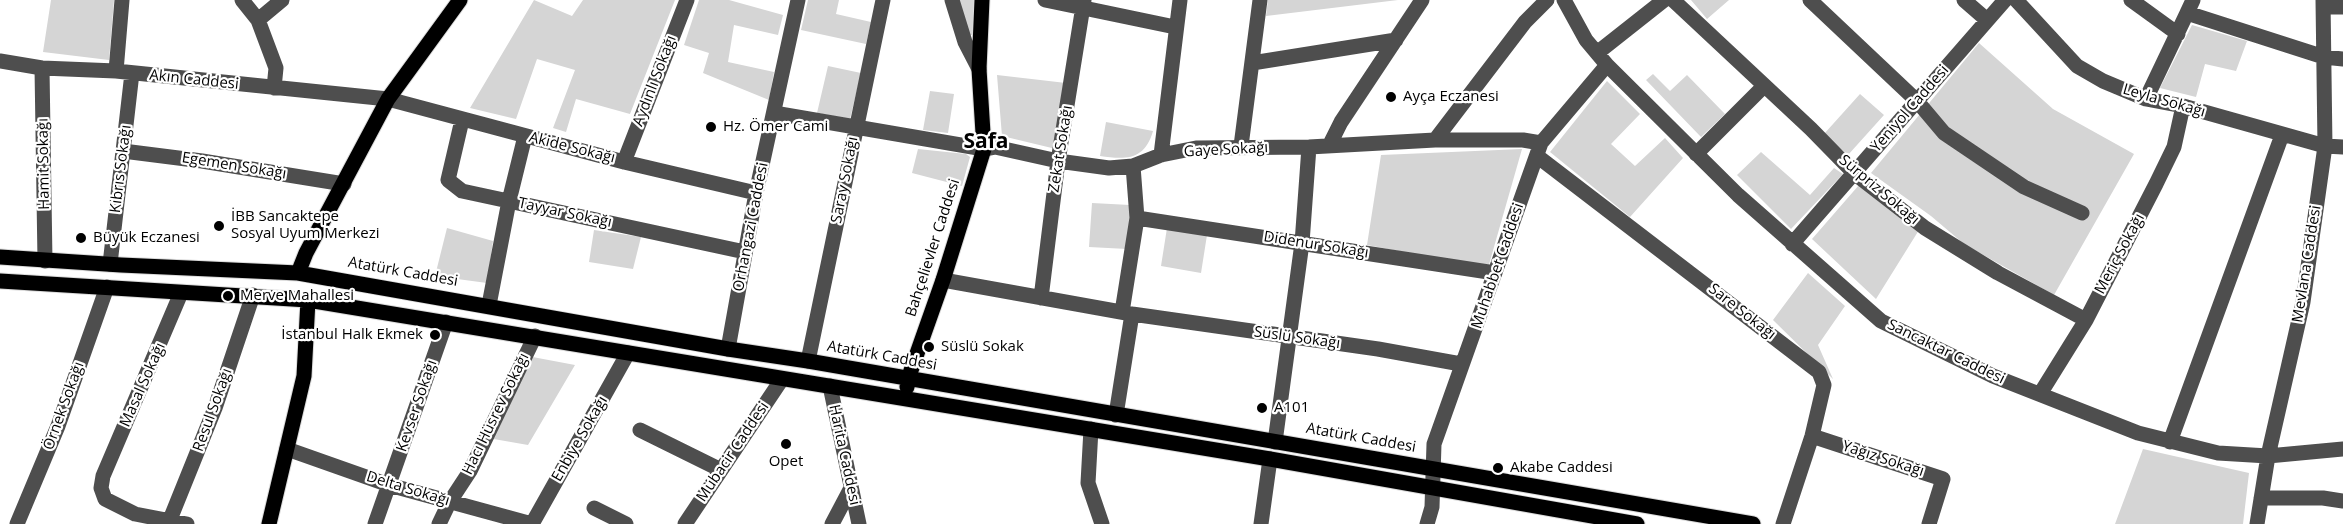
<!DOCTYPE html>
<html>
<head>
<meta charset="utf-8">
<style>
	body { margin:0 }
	canvas { display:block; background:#fff }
</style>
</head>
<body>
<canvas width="2343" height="524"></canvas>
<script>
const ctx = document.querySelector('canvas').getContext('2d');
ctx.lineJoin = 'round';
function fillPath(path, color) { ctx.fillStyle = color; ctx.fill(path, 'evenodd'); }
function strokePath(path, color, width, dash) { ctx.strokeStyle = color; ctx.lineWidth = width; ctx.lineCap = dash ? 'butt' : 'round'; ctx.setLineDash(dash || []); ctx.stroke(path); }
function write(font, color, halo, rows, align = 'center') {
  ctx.font = font + ' "Open Sans",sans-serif'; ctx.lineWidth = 4.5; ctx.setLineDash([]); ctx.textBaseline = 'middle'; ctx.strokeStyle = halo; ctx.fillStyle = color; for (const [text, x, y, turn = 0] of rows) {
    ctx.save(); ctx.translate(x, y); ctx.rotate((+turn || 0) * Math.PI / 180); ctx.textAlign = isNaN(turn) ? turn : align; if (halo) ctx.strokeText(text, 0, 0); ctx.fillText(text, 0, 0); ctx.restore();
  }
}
fillPath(new Path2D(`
	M51,0H114L109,60L43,52Z
	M534,0L572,16L583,0H675L630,114L576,99L566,132L553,128L575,70L537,59L516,119L470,108Z
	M699,0H729L783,15L778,35L734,25L728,62L774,72L769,100L703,73L709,53L684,45Z
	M808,0H839L836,14L871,22L866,44L801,30Z
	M957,0H976V34L973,35H969Z
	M1268,0H1398L1266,16Z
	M1691,0H1729L1707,19Z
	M2192,25L2247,41L2236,71L2205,64L2196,97L2160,88Z
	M1979,43L2053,109L2134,154L2054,295L1964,244L1931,216L1871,173Z
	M828,66L861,73L850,119L817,113Z
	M1653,74L1670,91L1687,75L1725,114L1701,137L1646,80Z
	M997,75L1066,83L1056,149L1002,136Z
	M1607,81L1640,114L1611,144L1635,166L1665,138L1683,158L1630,217L1550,152Z
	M930,91L954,94L948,133L923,130Z
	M1860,94L1884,115L1848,155L1824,134Z
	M1106,122L1153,131C1145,160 1126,160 1100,156Z
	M918,149L966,154L970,157L962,186L912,173Z
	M1522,149L1488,268L1367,245L1381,155Z
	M1761,152L1810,195L1834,168L1843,174L1791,229L1737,175Z
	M1859,185L1919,230L1876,299L1812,239Z
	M1092,203L1130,205L1131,227L1127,249L1089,247Z
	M447,228L493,241L487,283L435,276Z
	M1167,228L1207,235L1201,273L1161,266Z
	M594,230L641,237L633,269L589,262Z
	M1808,273L1845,306L1818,345L1833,379L1773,320Z
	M522,355L575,365L528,445L488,438Z
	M2143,449L2249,473L2243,524H2115Z`), '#d5d5d5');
const major = new Path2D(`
	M0,257L121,265L298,273L728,349L808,361L1753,524
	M298,273L306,253L388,99L460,0
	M0,281L308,300L1270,459L1637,524
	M907,387L908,379L943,280L984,149L979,69L982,0
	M269,524L304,376L308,300`);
strokePath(major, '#dbdbdb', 17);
strokePath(new Path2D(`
	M242,0L258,20L276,68L274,88
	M952,0L965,42L979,69
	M1045,0L1175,27
	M1564,0L1586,40L1607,65L1738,195L1881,321L1993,376L2138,433L2218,453L2268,456L2343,449
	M1673,0L1811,129L1854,173L1925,228L1998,273L2086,320
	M1810,0L1917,101L1944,133L2024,187L2082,213
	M1964,0L1987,20
	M2016,0L2077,66L2103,81L2146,99L2183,106L2325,146L2343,147
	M2131,0L2178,34
	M2193,0L2187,13L2324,57L2343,59
	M2323,7H2343
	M258,20L282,0
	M1597,53L1664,0
	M0,61L42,68L116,71L388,99L624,162L756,193
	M1252,63L1396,40
	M42,68L45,261
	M116,71L122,0
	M2146,99L2187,13
	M774,113L984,149L995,147L1058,161L1109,168L1133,166L1161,155L1196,148L1309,147L1435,140H1523L1541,143
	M462,120L448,180L462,191L745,252
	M1435,140L1525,22L1547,0
	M1241,146L1260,0
	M1329,146L1341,122L1422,0
	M123,151L202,161L344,184
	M1696,154L1764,86
	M1161,155L1180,0
	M1537,156L1819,372L1824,385L1812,436L1783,524
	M624,162L687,0
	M1137,218L1495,273
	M1792,244L2005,0
	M110,264L132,73
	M943,280L1132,314L1378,349L1461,364
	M181,293L103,476L101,488L105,499L135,514L187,524
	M1041,298L1058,161L1084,0
	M489,305L509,201L525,136
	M1122,312L1137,218L1133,166
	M728,349L756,193L798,0
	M808,361L883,0
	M830,386L859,524
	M2040,394L2086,320L2156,184L2174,147L2183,106
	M1116,415L1132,314
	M1091,429L1088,483L1102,524
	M640,430L721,470
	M1812,436L1943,479L1929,524
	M1275,442L1302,243L1309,147
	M2170,442L2282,135
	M287,449L389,485L532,524
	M2261,498H2323L2343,501
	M594,508L626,524
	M169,522L215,408L253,295
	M17,524L58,426L107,287
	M375,524L446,322
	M439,524L449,503L470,471L535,336
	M532,524L628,353
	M685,524L782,379
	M832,524L851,488
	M1261,524L1270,459
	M1427,524L1432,507L1434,444L1541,143L1607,65
	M2257,524L2268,456L2303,302L2325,146L2323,0`), '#4e4e4e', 15);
strokePath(major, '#000', 15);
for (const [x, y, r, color] of [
	[1391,97,6,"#000"],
	[711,127,6,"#000"],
	[219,226,6,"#000"],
	[81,238,6,"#000"],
	[228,296,6,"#000"],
	[435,335,6,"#000"],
	[929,347,6,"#000"],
	[1262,408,6,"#000"],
	[786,444,6,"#000"],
	[1498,468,6,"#000"]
]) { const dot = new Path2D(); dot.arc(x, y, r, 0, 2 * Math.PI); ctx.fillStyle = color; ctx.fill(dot); strokePath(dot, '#fff', 2); }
write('15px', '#000', '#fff', [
	["Akın Caddesi",194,80,6],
	["Aydınlı Sokağı",655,81,-69],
	["Leyla Sokağı",2164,101,16],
	["Yeniyol Caddesi",1910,109,-49],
	["Akide Sokağı",572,148,14],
	["Zekat Sokağı",1061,149,-81],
	["Gaye Sokağı",1226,150,-3],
	["Hamit Sokağı",44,164,-91],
	["Egemen Sokağı",234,166,9],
	["Kıbrıs Sokağı",121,169,-83],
	["Saray Sokağı",845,180,-79],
	["Sürpriz Sokağı",1879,190,40],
	["Tayyar Sokağı",565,213,12],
	["Orhangazi Caddesi",751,227,-79],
	["Didenur Sokağı",1316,245,9],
	["Bahçelievler Caddesi",933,248,-72],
	["Meriç Sokağı",2120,254,-62],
	["Mevlana Caddesi",2307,264,-81],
	["Muhabbet Caddesi",1498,266,-71],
	["Atatürk Caddesi",403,272,10],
	["Sare Sokağı",1742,312,38],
	["Süslü Sokağı",1297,338,8],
	["Sancaktar Caddesi",1946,352,26],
	["Atatürk Caddesi",882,356,10],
	["Masal Sokağı",143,385,-66],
	["Örnek Sokağı",64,406,-70],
	["Kevser Sokağı",417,406,-71],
	["Resul Sokağı",213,410,-70],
	["Hacı Hüsrev Sokağı",496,414,-64],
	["Atatürk Caddesi",1361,438,10],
	["Enbiye Sokağı",580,439,-60],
	["Mübacir Caddesi",733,452,-56],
	["Harita Caddesi",844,455,78],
	["Yağız Sokağı",1883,459,18],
	["Delta Sokağı",408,489,17]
]);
write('15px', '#000', '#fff', [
	["Ayça Eczanesi",1403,97],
	["Hz. Ömer Cami",723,127],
	["İBB Sancaktepe",231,217],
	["Sosyal Uyum Merkezi",231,234],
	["Büyük Eczanesi",93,238],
	["Merve Mahallesi",240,296],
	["İstanbul Halk Ekmek",423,335,"right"],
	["Süslü Sokak",941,347],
	["A101",1274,408],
	["Opet",786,462,"center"],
	["Akabe Caddesi",1510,468]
], 'left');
write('bold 21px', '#000', '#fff', [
	["Safa",986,142]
]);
</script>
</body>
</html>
